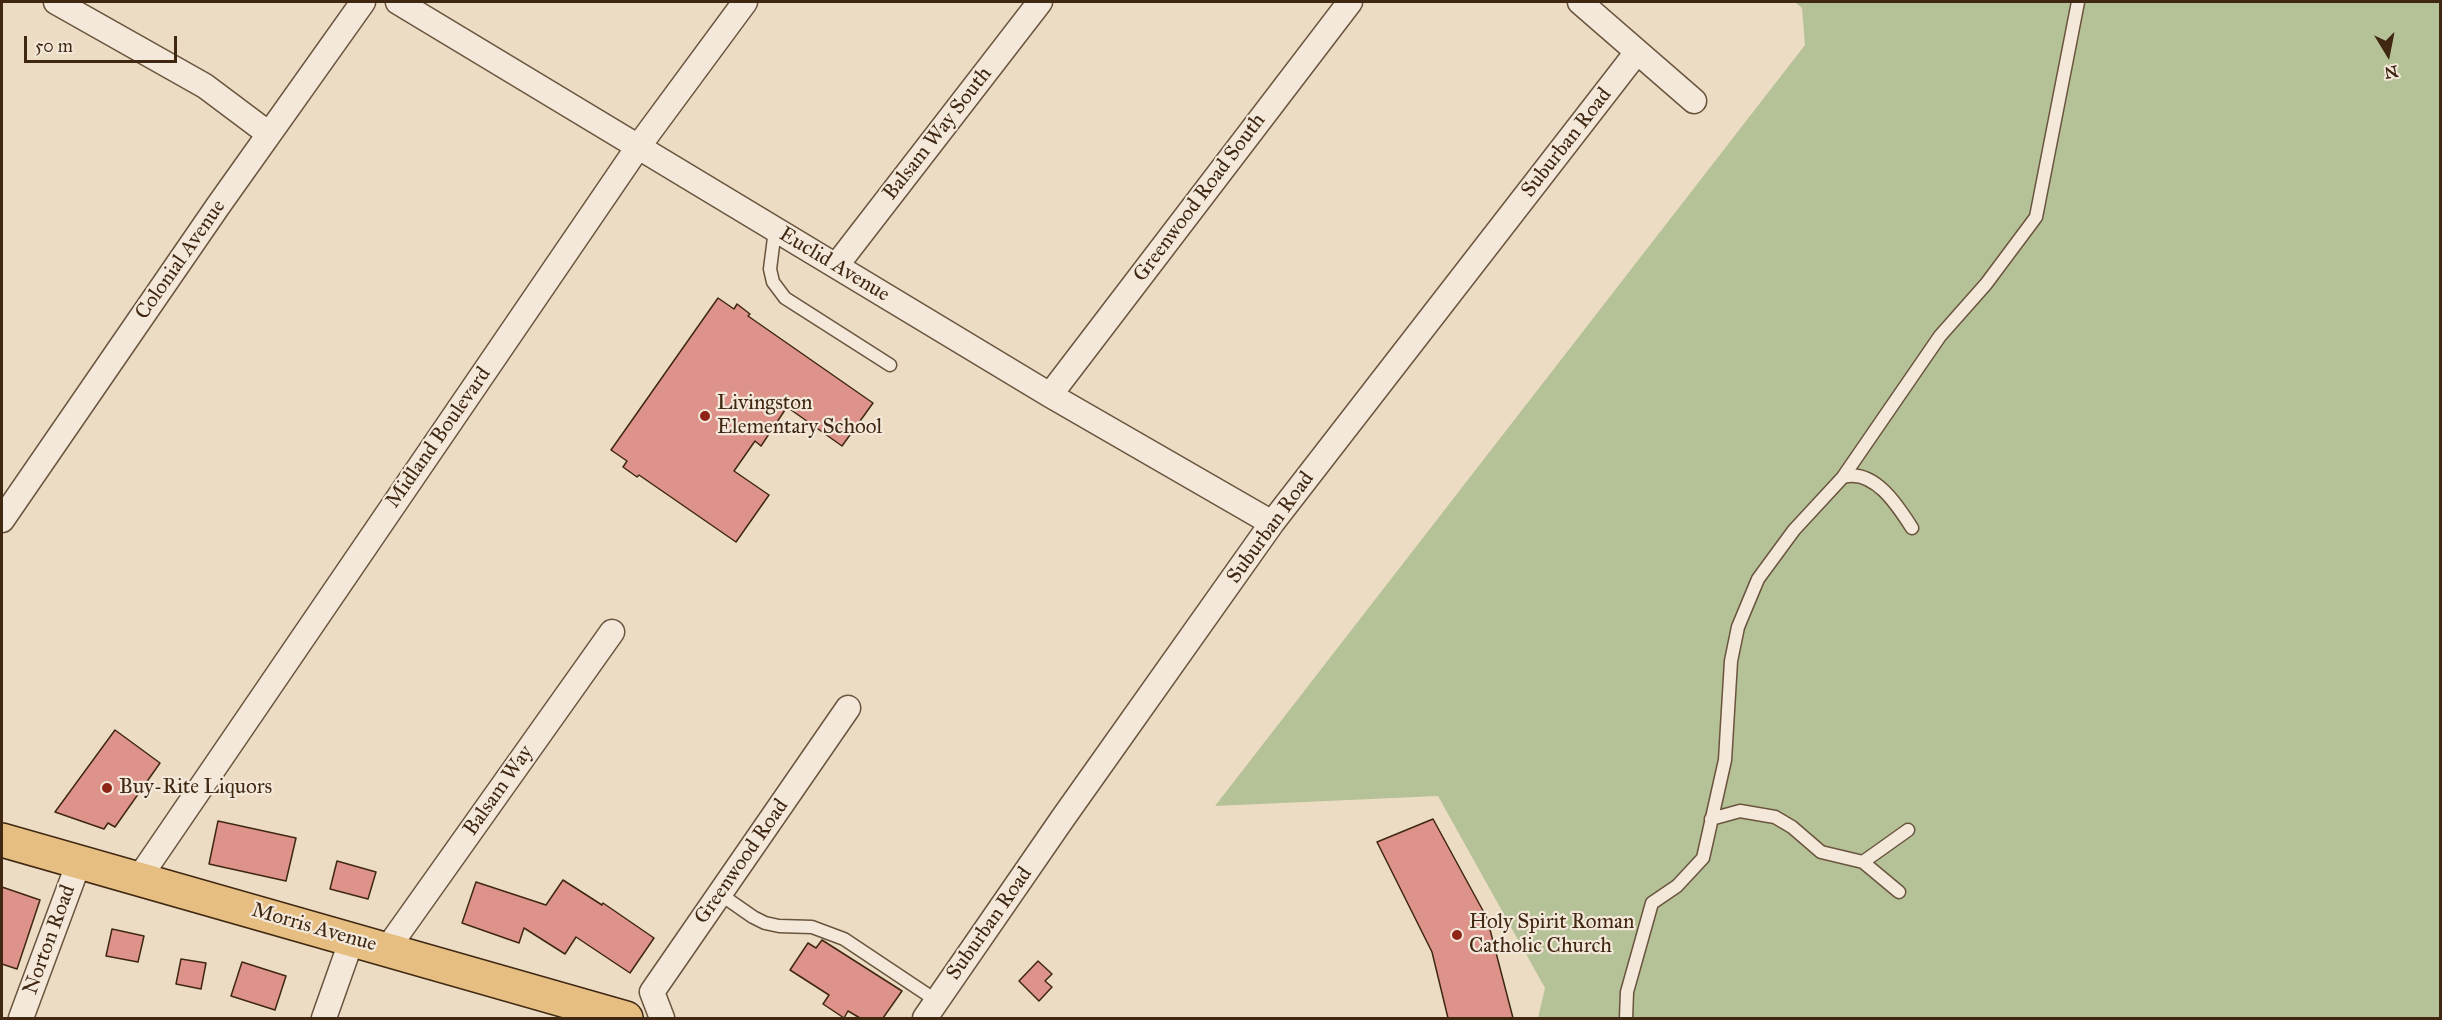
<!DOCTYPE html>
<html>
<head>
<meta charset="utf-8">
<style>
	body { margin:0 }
	#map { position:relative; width:2442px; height:1020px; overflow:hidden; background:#ecdcc4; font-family:"IM FELL Great Primer",serif }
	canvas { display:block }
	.frame { position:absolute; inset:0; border:3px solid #3f2712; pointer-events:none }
	.north { position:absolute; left:2358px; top:24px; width:60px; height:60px; -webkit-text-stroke:4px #f3e8d9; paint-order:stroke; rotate:170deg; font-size:16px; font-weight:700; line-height:24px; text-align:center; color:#3f2712 }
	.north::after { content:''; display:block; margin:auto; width:21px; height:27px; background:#3f2712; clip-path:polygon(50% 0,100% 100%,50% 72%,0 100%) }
	.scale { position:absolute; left:24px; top:36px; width:153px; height:27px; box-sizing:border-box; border:3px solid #3f2712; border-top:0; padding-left:8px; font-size:18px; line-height:21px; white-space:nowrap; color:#3f2712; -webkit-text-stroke:4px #f3e8d9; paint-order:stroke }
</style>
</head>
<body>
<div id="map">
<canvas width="2442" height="1020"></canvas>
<div class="frame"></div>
<div class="north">N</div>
<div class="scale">50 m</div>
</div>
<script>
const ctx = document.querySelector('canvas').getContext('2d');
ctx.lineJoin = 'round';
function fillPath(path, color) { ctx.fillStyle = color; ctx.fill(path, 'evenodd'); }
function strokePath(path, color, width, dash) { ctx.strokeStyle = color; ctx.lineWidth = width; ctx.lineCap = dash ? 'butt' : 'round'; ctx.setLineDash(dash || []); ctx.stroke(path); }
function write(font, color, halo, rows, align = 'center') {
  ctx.font = font + ' "IM FELL Great Primer",serif'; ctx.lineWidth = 4.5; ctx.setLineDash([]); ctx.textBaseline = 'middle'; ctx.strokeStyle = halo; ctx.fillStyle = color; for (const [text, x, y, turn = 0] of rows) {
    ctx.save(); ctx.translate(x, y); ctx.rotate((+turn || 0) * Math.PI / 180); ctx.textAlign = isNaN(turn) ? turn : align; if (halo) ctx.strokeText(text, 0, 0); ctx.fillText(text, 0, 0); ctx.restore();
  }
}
fillPath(new Path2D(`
	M1795,2H2440V1018H1538L1545,988L1438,796L1215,806L1805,45L1802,8Z`), '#b5c196');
const building = new Path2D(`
	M718,298L734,309L737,304L750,314L748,316L873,403L842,446L787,407L761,446L755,441L734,471L769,495L736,542L639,475L637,477L623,467L627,461L611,450Z
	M115,730L160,763L115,827L108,823L104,829L55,812Z
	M1433,819L1487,918L1513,1018H1448L1432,952L1377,842Z
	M218,821L296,838L286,881L209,864Z
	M337,861L376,872L368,899L330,889Z
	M563,880L602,905L603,903L654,938L630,973L576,937L565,954L524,928L519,943L462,923L476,882L546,905Z
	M2,887L40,900L17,969L2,964Z
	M112,929L144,936L138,962L106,956Z
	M822,940L902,991L883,1018H860L848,1011L844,1018L823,1004L829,995L790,970L808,943L816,948Z
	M181,959L206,963L201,989L176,984Z
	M1038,961L1052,974L1045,981L1052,987L1039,1001L1019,981Z
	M242,962L286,976L275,1010L231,996Z`);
fillPath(building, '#de938a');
strokePath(building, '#3f2712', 1.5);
const lane = new Path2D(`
	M775,230L770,269L773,282L785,298L890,365
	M1843,477L1940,336L1986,284L2036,217L2078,2
	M1711,819L1740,811L1775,817L1792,827L1821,852L1863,862L1899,892
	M1863,862L1908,830
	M720,894L753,917L765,923L779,926L812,927L844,939L937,1001
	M1626,1018L1627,992L1652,903L1677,886L1703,858L1725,760L1731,661L1738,627L1758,579L1794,530L1843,477C1874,468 1898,506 1912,528`);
const street = new Path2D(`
	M56,2L205,86L269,134
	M398,2L1050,395L1272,523
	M1580,2L1694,101
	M836,266L1040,2
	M1050,395L1350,2
	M2,520L218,206L363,2
	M139,878L638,147L745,2
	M387,949L612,632
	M21,1018L79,862
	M324,1018L352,939
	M662,1018L652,992L848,708
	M925,1018L1063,818L1272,523L1637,52`);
const primary = new Path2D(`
	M2,840L626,1018`);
strokePath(lane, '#6a543e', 15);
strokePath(street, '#6a543e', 27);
strokePath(primary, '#3f2712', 36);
strokePath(lane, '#f3e8d9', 12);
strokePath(street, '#f3e8d9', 24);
strokePath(primary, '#e6be82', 33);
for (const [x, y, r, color] of [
	[705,416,6,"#8f2418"],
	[107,788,6,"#8f2418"],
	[1457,935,6,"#8f2418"]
]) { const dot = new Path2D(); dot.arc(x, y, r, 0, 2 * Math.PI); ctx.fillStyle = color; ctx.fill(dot); strokePath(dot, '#f3e8d9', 2); }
write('21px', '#3f2712', '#f3e8d9', [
	["Balsam Way South",938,134,-52],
	["Suburban Road",1567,143,-52],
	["Greenwood Road South",1200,198,-53],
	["Colonial Avenue",181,260,-55],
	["Euclid Avenue",834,265,31],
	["Midland Boulevard",439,438,-55],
	["Suburban Road",1271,528,-54],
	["Balsam Way",499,791,-55],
	["Greenwood Road",742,862,-55],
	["Suburban Road",990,924,-55],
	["Morris Avenue",314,928,16],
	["Norton Road",50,940,-70]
]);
write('21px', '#3f2712', '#f3e8d9', [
	["Livingston",717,404],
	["Elementary School",717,428],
	["Buy-Rite Liquors",119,788],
	["Holy Spirit Roman",1469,923],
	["Catholic Church",1469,947]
], 'left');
</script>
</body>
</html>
